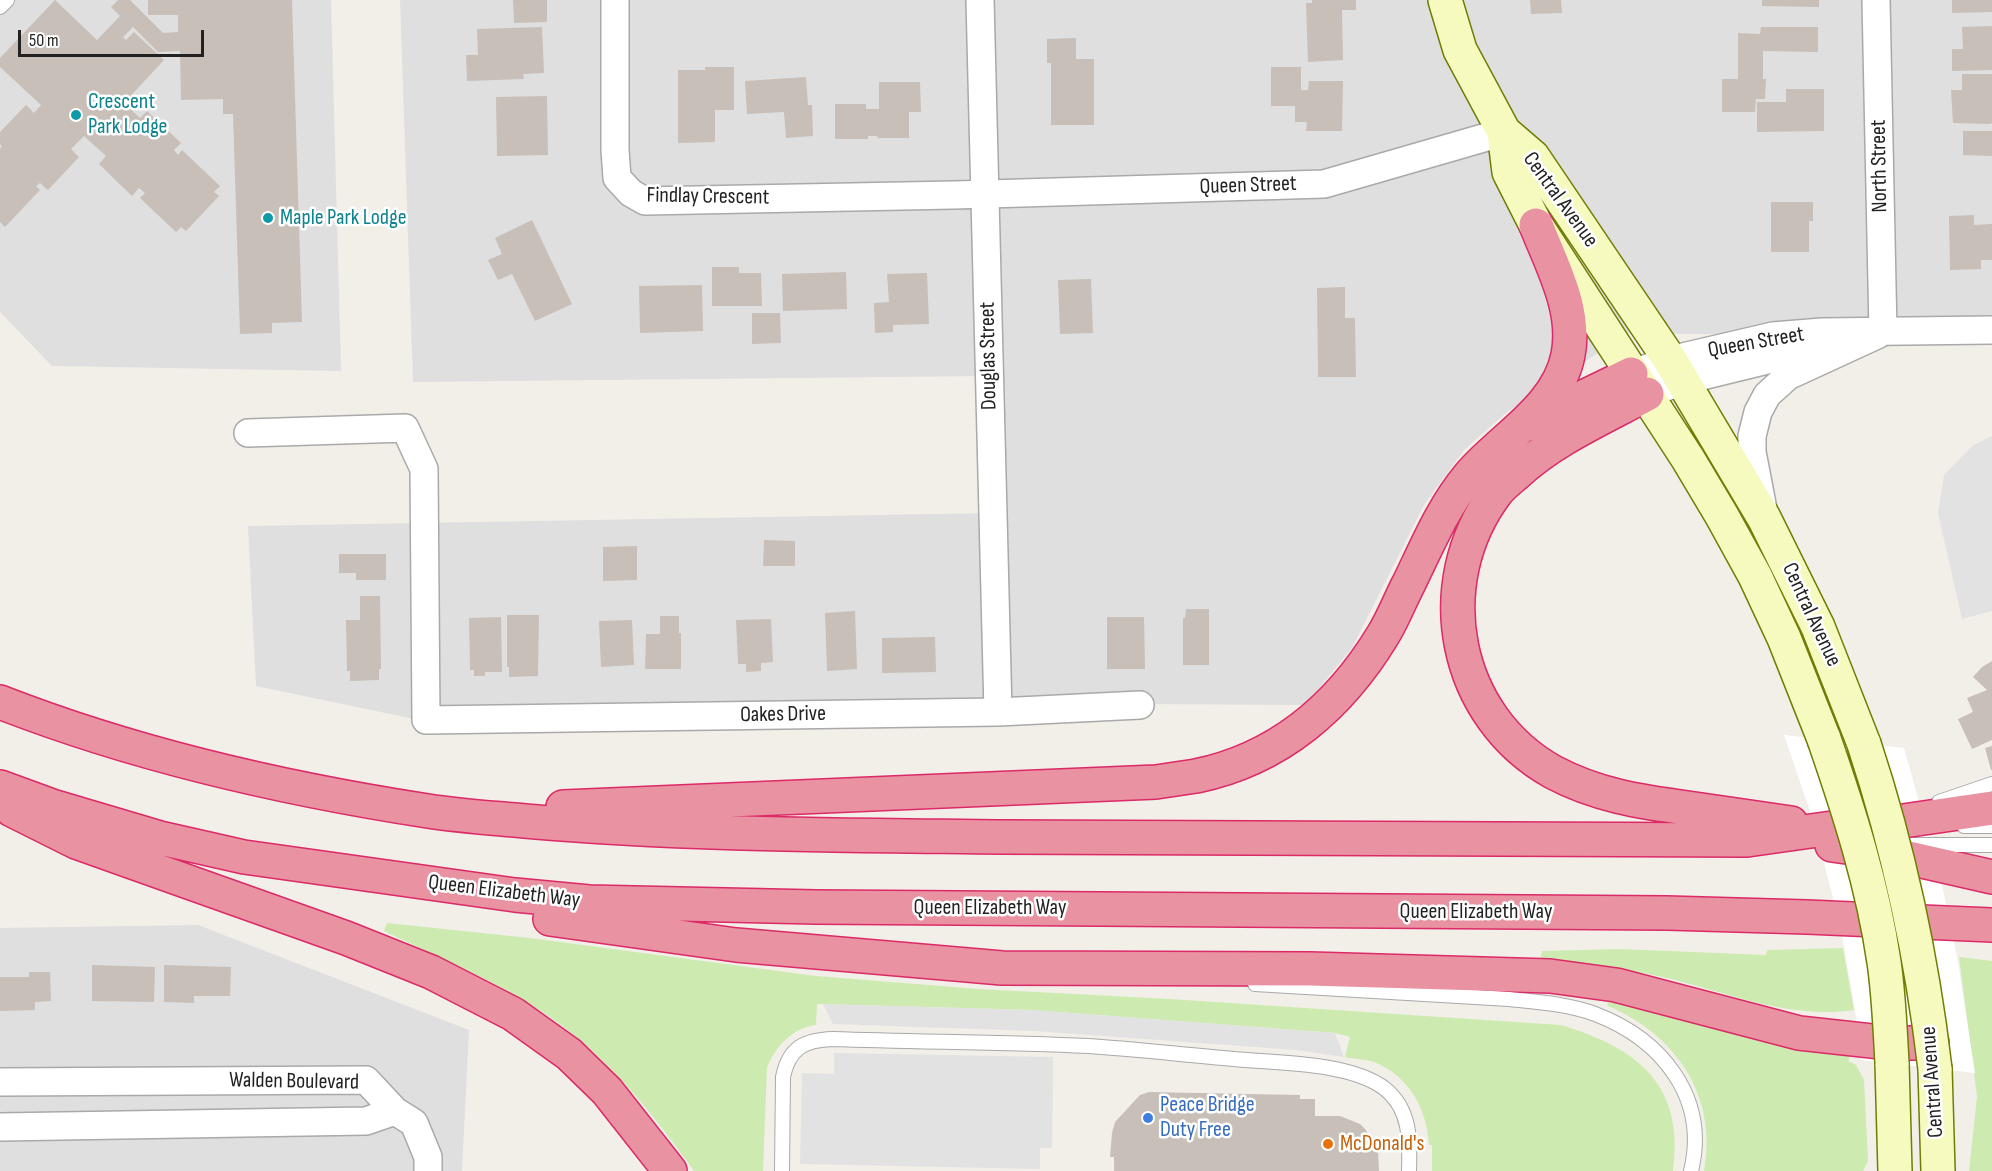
<!DOCTYPE html>
<html>
<head>
<meta charset="utf-8">
<style>
	body { margin:0 }
	#map { position:relative; width:1992px; height:1171px; overflow:hidden; background:#f2efe9; font-family:"Sofia Sans Condensed",sans-serif }
	canvas { display:block }
	.scale { position:absolute; left:18px; top:30px; width:186px; height:27px; box-sizing:border-box; border:3px solid #222; border-top:0; padding-left:8px; font-size:18px; line-height:21px; white-space:nowrap; color:#222; -webkit-text-stroke:4px #fff; paint-order:stroke }
</style>
</head>
<body>
<div id="map">
<canvas width="1992" height="1171"></canvas>
<div class="scale">50 m</div>
</div>
<script>
const ctx = document.querySelector('canvas').getContext('2d');
ctx.lineJoin = 'round';
function fillPath(path, color) { ctx.fillStyle = color; ctx.fill(path, 'evenodd'); }
function strokePath(path, color, width, dash) { ctx.strokeStyle = color; ctx.lineWidth = width; ctx.lineCap = dash ? 'butt' : 'round'; ctx.setLineDash(dash || []); ctx.stroke(path); }
function write(font, color, halo, rows, align = 'center') {
  ctx.font = font + ' "Sofia Sans Condensed",sans-serif'; ctx.lineWidth = 5; ctx.setLineDash([]); ctx.textBaseline = 'middle'; ctx.strokeStyle = halo; ctx.fillStyle = color; for (const [text, x, y, turn = 0] of rows) {
    ctx.save(); ctx.translate(x, y); ctx.rotate((+turn || 0) * Math.PI / 180); ctx.textAlign = isNaN(turn) ? turn : align; if (halo) ctx.strokeText(text, 0, 0); ctx.fillText(text, 0, 0); ctx.restore();
  }
}
fillPath(new Path2D(`
	M0,0H331L341,371L52,366L0,312Z
	M400,0H1992V329L1828,336L1629,333L1507,412L1464,450L1424,505L1352,648L1305,705L1138,704L419,720L256,686L248,526L992,513L987,376L413,382Z
	M198,925L469,1030L462,1171H0V928Z`), '#e0dfdf');
fillPath(new Path2D(`
	M387,923L530,938L816,976L979,989L1170,999L1561,1025C1637,1048 1685,1084 1673,1171H1432V1145H1429C1427,1109 1409,1076 1374,1062C1365,1059 1354,1059 1345,1057L1350,1037L1335,1033L1032,1010L817,1004L816,1025C792,1028 775,1047 767,1068L763,1171H694C659,1122 620,1073 573,1034C517,989 448,962 384,931Z
	M1843,948L1854,1010C1787,1020 1725,991 1662,977C1622,968 1581,964 1540,960L1542,951L1620,949L1766,955L1767,950Z
	M1959,957L1992,961V1171H1969L1977,1096Z
	M1610,1002L1851,1055L1848,1061L1856,1065L1864,1080L1868,1161L1863,1171H1704C1718,1096 1676,1035 1608,1006L1607,1003Z`), '#cdebb0');
fillPath(new Path2D(`
	M1992,436V611L1962,619L1938,513L1944,475L1972,446Z
	M823,1004L1032,1010L1335,1033L1344,1057L1296,1050L1035,1031L833,1024Z
	M834,1053L1053,1057L1052,1148H1040V1169L800,1164L802,1073L834,1074Z`), '#e2e2e2');
fillPath(new Path2D(`
	M1784,735L1904,748L1941,880L1957,956L1975,1073L1861,1060L1855,1010L1840,925L1813,820Z`), '#fff');
fillPath(new Path2D(`
	M55,0L97,40L120,16L111,7L118,0H130L163,33L178,32V15H148V0H292L302,322L272,323V333L240,334L233,114H223V99L181,100L180,51L158,52L133,27L123,37L126,40L134,32L164,60L124,103L140,118L147,111L181,143L174,150L178,155L182,150L220,186L214,192L219,196L186,231L181,227L176,232L140,198L145,193L139,188L132,196L99,164L106,156L84,136L71,149L79,157L48,190L40,183L36,186L40,190L5,227L0,222V149L2,146L0,144V132L26,105L34,113L41,105L0,67V58Z
	M513,0H547V22L514,23Z
	M1312,0H1356V10H1342L1343,60L1308,62L1306,3H1312Z
	M1530,0H1561L1562,13L1531,14Z
	M1762,0H1819V7L1762,6Z
	M1952,0H1992V12L1952,13Z
	M1992,26V70L1952,71V49H1963L1962,27Z
	M542,27L544,73L523,74L524,79L467,81L466,55H478L477,29Z
	M1761,27H1818V52L1763,51V79H1766L1765,99H1756L1755,112H1722V79H1738V33L1760,34Z
	M1076,38V59H1094V125H1051V63H1047V39Z
	M705,67H734V110H715V142L678,143V70H705Z
	M1271,67H1301V90H1308L1309,81H1343L1342,131H1306L1307,122H1295V106H1271Z
	M1962,74H1992V123L1990,124L1953,123L1951,90H1962Z
	M806,77L808,105H812L813,136L786,138L784,112L747,114L745,81Z
	M879,82H920L921,112H909V138H878L877,136H868V139H835V104H866V109H879Z
	M1786,89H1824V131L1757,132V102H1786Z
	M547,96L548,155L497,156L496,97Z
	M1963,131H1992V156L1963,155Z
	M1771,202H1813V221H1809V252H1771Z
	M1974,215V225L1992,224V260H1981V269L1950,270L1949,216Z
	M532,220L572,304L535,321L512,274L498,280L488,260L502,254L495,238Z
	M712,267H739V273H761L762,306H712Z
	M846,272L847,309L783,311L782,274Z
	M927,273L929,324L893,325V332L875,333L874,303L889,302L887,274Z
	M1091,279L1093,333L1060,334L1058,280Z
	M702,285L703,331L640,333L639,286Z
	M1345,287V318H1355L1356,377H1318L1317,288Z
	M752,313H780L781,343L752,344Z
	M764,540L795,541V566H763Z
	M637,546V580L603,581V547Z
	M339,554H386V580H356V573H339Z
	M360,596H380L381,669H379V680L350,681V671H347L346,620H360Z
	M1186,609H1209V665H1183V618H1185Z
	M855,611L857,669L827,671L825,613Z
	M507,615H539L538,676L509,677V667H507Z
	M660,616H679V633H681V669H645L646,634H660Z
	M501,617L502,672H485V676H474V670H470L469,618Z
	M1107,617H1144L1145,669H1107Z
	M771,619L773,662L761,663V671L746,672V664H738L736,620Z
	M632,620L634,665L601,667L599,621Z
	M935,637L936,672L882,673V638Z
	M1992,661V740L1972,749L1958,719L1973,712L1967,698L1987,690L1973,677L1982,667Z
	M1992,746V770H1991L1985,748Z
	M92,965L155,967L154,1002L92,1001Z
	M164,965L231,967L230,996H194V1003L164,1002Z
	M29,972H50L51,1001L35,1002V1010L0,1011V977H29Z
	M1149,1092L1300,1095V1099H1315V1116H1340L1360,1124L1366,1130L1378,1151L1379,1171H1114V1157H1110L1112,1133L1115,1122L1140,1095Z`), '#c7bfb8');
const lane = new Path2D(`
	M0,7L7,0
	M1939,802L1992,784
	M1964,826H1992
	M1907,845H1992
	M1255,984L1509,999C1538,1002 1568,1004 1595,1014C1661,1039 1709,1097 1691,1171
	M782,1171L783,1077C789,1047 805,1040 833,1039C918,1042 1004,1042 1088,1046C1137,1049 1185,1055 1234,1059C1276,1063 1349,1062 1384,1088C1411,1109 1410,1140 1409,1171`);
const street = new Path2D(`
	M615,0V150L617,178L631,193L645,201L954,195L1324,184L1504,132
	M980,0L998,712
	M1876,0L1883,332
	M1631,374L1670,360L1773,336L1822,332L1992,330
	M1647,394L1682,381L1825,346
	M248,433L405,428L424,469L426,720L998,712L1140,705
	M1763,509L1752,452V436L1758,412L1767,395L1788,376L1877,335
	M0,1082L366,1080L395,1111L414,1123L428,1157V1171
	M0,1127L366,1121L395,1111`);
const secondary = new Path2D(`
	M1445,0L1460,50L1504,132L1533,157L1670,360L1764,518L1818,627L1864,744
	M1504,132L1509,172L1536,225L1688,459L1722,516L1755,576L1784,638L1824,739
	M1892,1063L1895,1171
	M1935,1069L1938,1171`);
const highway = new Path2D(`
	M1647,394C1601,419 1554,439 1516,474C1509,480 1501,486 1496,493C1428,584 1453,716 1553,772C1596,795 1640,802 1688,808C1722,813 1757,818 1791,823
	M1535,424L1561,408L1631,374
	M0,702C136,755 285,789 428,811C460,816 493,818 525,821C684,835 844,835 1003,837C1251,839 1499,840 1747,840L1832,828L1869,826L1992,808
	M0,787L52,806L160,838L244,857L515,895L589,902L816,907L1667,913L1807,917L1992,925
	M563,807L1156,782C1169,780 1183,778 1196,776C1279,759 1340,706 1383,635C1393,619 1400,600 1409,583C1427,546 1443,507 1469,476C1501,438 1558,408 1568,355C1577,310 1552,266 1536,225
	M12,810L76,842L346,938L431,972L513,1014L569,1054L607,1091L670,1171
	M1832,845L1882,852L1992,877
	M550,919L736,945L1002,968L1310,969L1550,976L1616,985L1799,1033L1890,1043H1932`);
strokePath(lane, '#a9a9a9', 16);
strokePath(street, '#a9a9a9', 30);
strokePath(secondary, '#707d05', 36);
strokePath(highway, '#dc2a67', 36);
strokePath(lane, '#fff', 14);
strokePath(street, '#fff', 27);
strokePath(secondary, '#f7fabf', 33);
strokePath(highway, '#e892a2', 33);
const secondaryBridge = new Path2D(`
	M1824,739C1849,811 1873,886 1884,962C1889,996 1890,1029 1892,1063
	M1864,744C1899,850 1922,958 1935,1069`);
strokePath(secondaryBridge, '#707d05', 36, []);
strokePath(secondaryBridge, '#f7fabf', 33);
for (const [x, y, r, color] of [
	[76,115,6,"#0f9aa8"],
	[268,218,6,"#0f9aa8"],
	[1148,1118,6,"#3f7fe0"],
	[1328,1144,6,"#e8710a"]
]) { const dot = new Path2D(); dot.arc(x, y, r, 0, 2 * Math.PI); ctx.fillStyle = color; ctx.fill(dot); strokePath(dot, '#fff', 2); }
write('22px', '#0d838f', '#fff', [
	["Crescent",88,102],
	["Park Lodge",88,127],
	["Maple Park Lodge",280,218]
], 'left');
write('22px', '#222', '#fff', [
	["North Street",1880,166,-91],
	["Queen Street",1248,186,-2],
	["Findlay Crescent",708,197,1],
	["Central Avenue",1560,200,54],
	["Queen Street",1756,343,-10],
	["Douglas Street",989,356,-91],
	["Central Avenue",1811,615,65],
	["Oakes Drive",783,715,-1],
	["Queen Elizabeth Way",504,892,7],
	["Queen Elizabeth Way",990,908],
	["Queen Elizabeth Way",1476,912],
	["Walden Boulevard",294,1082,1],
	["Central Avenue",1933,1082,-94]
]);
write('22px', '#366cbe', '#fff', [
	["Peace Bridge",1160,1105],
	["Duty Free",1160,1130]
], 'left');
write('22px', '#c56008', '#fff', [
	["McDonald's",1340,1144]
], 'left');
</script>
</body>
</html>
